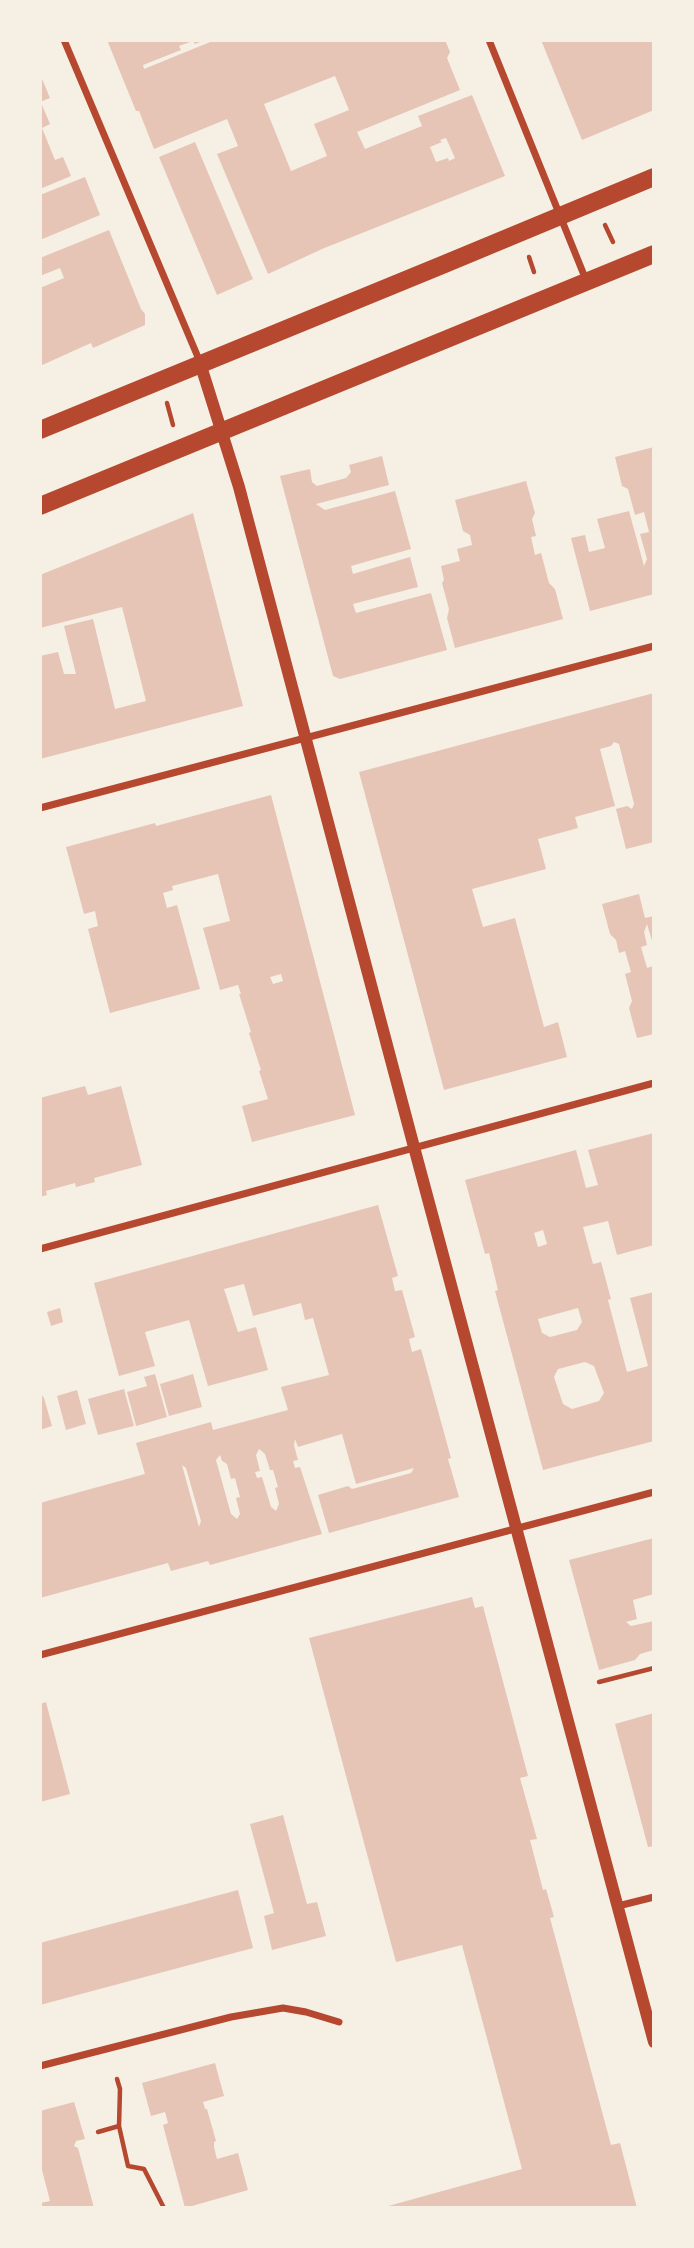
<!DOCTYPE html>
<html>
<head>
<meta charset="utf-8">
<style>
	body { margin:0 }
	#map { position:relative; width:694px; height:2248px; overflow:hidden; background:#f6efe4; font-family:"Work Sans",sans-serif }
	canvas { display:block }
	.frame { position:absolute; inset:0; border:42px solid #f6efe4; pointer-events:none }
</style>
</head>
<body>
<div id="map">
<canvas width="694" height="2248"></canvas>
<div class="frame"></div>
</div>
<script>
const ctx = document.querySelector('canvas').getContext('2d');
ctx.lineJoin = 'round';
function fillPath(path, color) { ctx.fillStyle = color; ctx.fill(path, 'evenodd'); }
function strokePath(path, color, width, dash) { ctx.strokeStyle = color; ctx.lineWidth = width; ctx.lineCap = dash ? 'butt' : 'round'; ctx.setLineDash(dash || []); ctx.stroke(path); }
fillPath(new Path2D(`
	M107,40H205L195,44L193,41L179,46L181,50L143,65L144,69L215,40H445L450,52L447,58L460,90L357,132L365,149L422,126L418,116L472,95L505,176L322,249L268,274L217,154L238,146L227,119L154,149L139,111H136ZM335,76L349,110L314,124L327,156L291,171L264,104ZM446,138L455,158L449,161L448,158L436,162L430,147L442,142L440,140Z
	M541,40H654V110L582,140Z
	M40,74L50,98L40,102Z
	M42,105L50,124L42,128L55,160L63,157L71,176L40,189V106Z
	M195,142L253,279L217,295L159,157Z
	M85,177L100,215L40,240V195Z
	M109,230L141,309L145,314V325L93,348L91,343L40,366V288L64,278L60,268L40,276V258Z
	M654,447V594L590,611L571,538L585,535L589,552L605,548L597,519L629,511L644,566L647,559L640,534L649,532L644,512L635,515L628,489L622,486L615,457Z
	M382,456L389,485L316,504L325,510L395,491L411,549L351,566L353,574L410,557L418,587L353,604L356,613L431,593L447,650L340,679L333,676L280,476L310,469L312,482L317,486L346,478L351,472L349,465Z
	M526,481L535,513L532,519L536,536L531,537L535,555L541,553L549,583L555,589L563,619L455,648L447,618L449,609L442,583L444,580L441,566L460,561L457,549L472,545L470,535L463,531L455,500Z
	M193,513L243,706L40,759V656L58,652L64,674H76L64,626L93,619L115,709L146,701L122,607L40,628V575Z
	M654,693V842L626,849L616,809L627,806L632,809L634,804L619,744L614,742L611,746L600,749L615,806L575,817L578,828L538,839L546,869L472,889L483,927L515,918L544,1027L558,1022L567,1057L444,1090L359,772Z
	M271,795L355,1115L252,1142L242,1106L268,1099L259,1071L261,1070L249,1033L251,1032L239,994H241L238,985L220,990L203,928L230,921L218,874L172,886L173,890L163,893L167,908L177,905L200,989L110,1013L88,929L98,926L95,911L84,914L66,847L155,823L156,826ZM281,974L283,981L273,984L270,977Z
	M639,894L645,918L654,916V948L647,924L644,932L647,945L641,947L647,968L653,966L654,969V1034L637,1038L629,1008L632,1001L625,974L631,972L625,951L619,953L616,940L610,934L602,904Z
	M85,1086L88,1095L121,1086L142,1165L94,1178L95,1182L76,1187L75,1183L46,1191L47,1195L40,1197V1098Z
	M654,1133V1245L617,1255L608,1221L583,1227L593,1264L601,1262L611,1299L608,1300L627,1372L648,1366L630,1298L654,1292V1441L543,1470L495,1291L498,1290L489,1253L485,1254L465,1180L576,1150L586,1188L598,1185L588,1150ZM543,1230L547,1244L538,1247L534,1233ZM578,1308L582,1322L577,1330L550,1337L542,1333L538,1319ZM585,1362L594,1366L604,1393L599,1401L572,1409L563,1404L554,1377L558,1369Z
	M378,1205L398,1276L392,1278L395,1291L402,1290L415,1337L409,1339L412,1352L421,1349L451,1458L448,1459L459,1497L329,1533L318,1495L348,1486L352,1489L411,1473L414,1468L356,1484L342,1434L298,1447L295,1439L294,1445L298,1460L293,1461L295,1468L300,1467L322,1534L210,1565L208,1561L171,1571L168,1563L40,1598V1503L145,1474L136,1443L211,1422L213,1430L288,1410L281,1387L329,1375L313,1318L305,1320L301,1303L253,1316L244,1284L224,1289L238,1332L256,1327L268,1370L208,1386L189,1320L145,1332L155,1366L119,1376L94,1283ZM259,1449L265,1454L270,1470H273L278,1487L275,1488L279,1504L276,1511L271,1507L262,1477L257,1478L255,1472L260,1471L256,1455ZM220,1455L222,1461L227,1464L231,1479L235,1478L240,1497L236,1498L240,1514L237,1519L231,1514L216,1460ZM182,1465L186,1468L201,1521L199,1527Z
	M60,1308L63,1322L51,1326L47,1312Z
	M155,1374L167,1417L136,1426L127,1392L147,1386L144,1377Z
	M193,1374L202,1407L169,1416L160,1384Z
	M124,1389L134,1426L98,1435L88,1399Z
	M77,1390L86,1424L66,1430L57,1396Z
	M40,1393L44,1398L52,1426L40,1430Z
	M654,1538V1594L633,1600L637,1619L626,1622L631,1626L654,1621V1650L640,1654L635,1660L599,1670L569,1560Z
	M472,1597L475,1608L483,1606L528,1776L520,1778L537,1839L530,1840L543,1890L546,1889L554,1917L550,1918L611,2145L620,2143L637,2208H381L522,2169L462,1945L396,1962L309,1638Z
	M46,1702L70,1794L40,1802V1704Z
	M654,1713V1846L648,1847L615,1724Z
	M283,1815L307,1904L317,1902L326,1936L272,1950L264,1916L274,1913L250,1824Z
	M238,1890L253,1948L40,2005V1943Z
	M215,2063L224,2096L203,2102L205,2109H207L216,2141L214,2142V2147L217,2159L238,2153L248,2190L185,2208L163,2125L168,2123L165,2112L151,2116L142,2083Z
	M74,2102L85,2139L76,2141L74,2146L78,2148L94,2208H40V2203L50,2201L40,2162V2111Z`), '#e6c5b7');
strokePath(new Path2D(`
	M605,225L613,242
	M529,257L534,272
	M167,403L173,425
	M599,1682L654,1668
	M117,2079L120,2089L119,2126L128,2166L144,2169L164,2208
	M98,2132L119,2126`), '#b5482f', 4.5);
strokePath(new Path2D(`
	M64,40L200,362
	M489,40L586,280
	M40,808L654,646
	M40,1249L654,1083
	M40,1655L654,1492
	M618,1906L654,1897
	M40,2066L231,2017L283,2008L306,2012L339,2022`), '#b5482f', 7);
strokePath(new Path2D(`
	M200,363L239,487L414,1147L654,2042`), '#b5482f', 12);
strokePath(new Path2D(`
	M40,430C245,345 450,263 654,177
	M40,506L654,254`), '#b5482f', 18);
</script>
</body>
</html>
